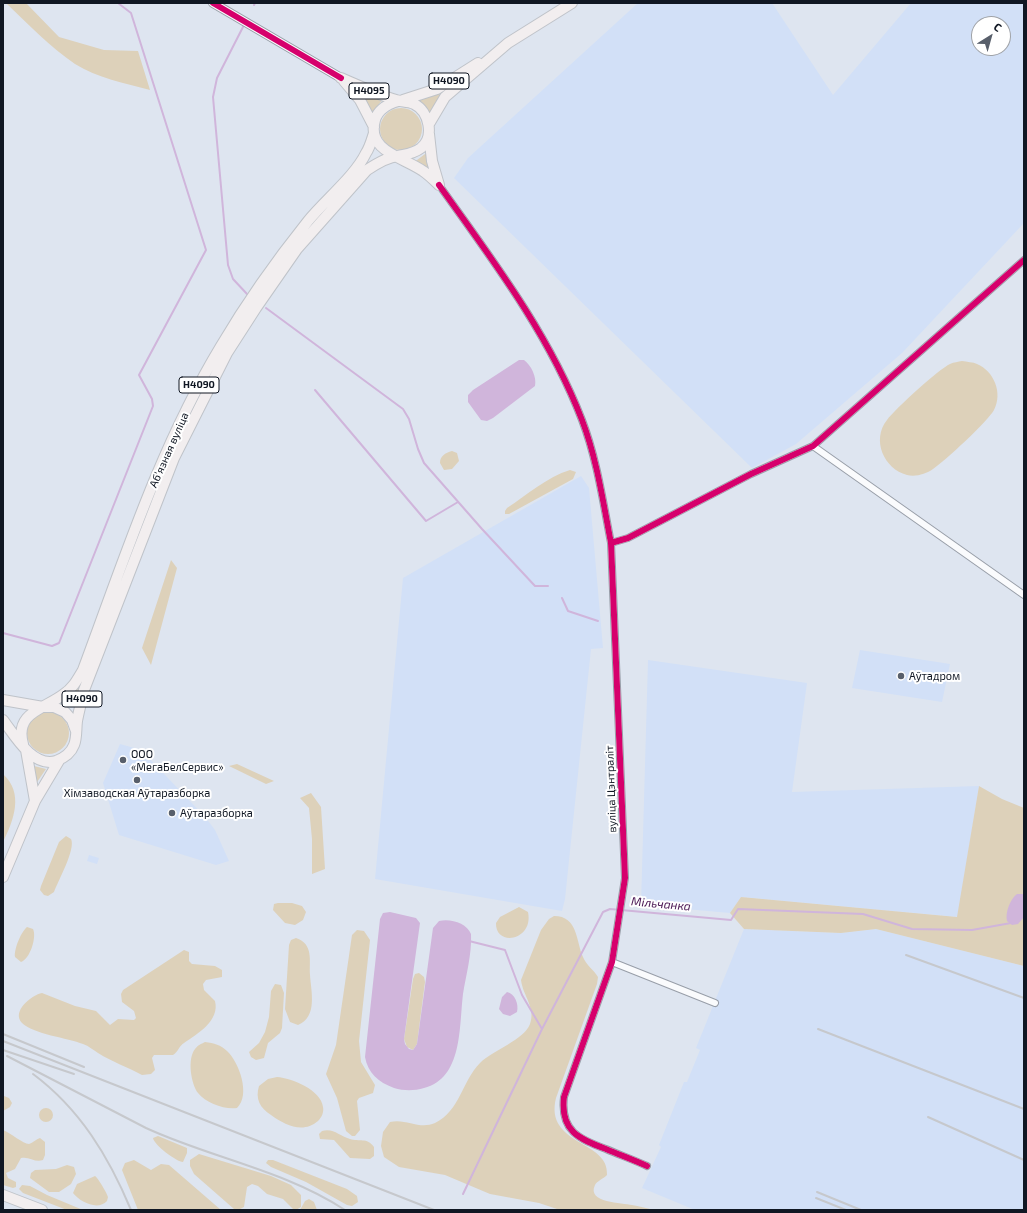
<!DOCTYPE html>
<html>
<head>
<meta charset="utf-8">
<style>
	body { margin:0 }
	#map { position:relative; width:1027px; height:1213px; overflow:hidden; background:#dee5f0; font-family:"Exo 2",sans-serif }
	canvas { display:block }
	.frame { position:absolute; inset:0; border:4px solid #101723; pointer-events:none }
	.north { position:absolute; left:971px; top:16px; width:40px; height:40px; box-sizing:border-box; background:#fff; border:1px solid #9fa2a7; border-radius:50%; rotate:37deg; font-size:11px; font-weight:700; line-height:16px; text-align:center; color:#101723 }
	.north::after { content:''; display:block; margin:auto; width:14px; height:18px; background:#585f6b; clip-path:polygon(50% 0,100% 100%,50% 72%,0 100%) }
</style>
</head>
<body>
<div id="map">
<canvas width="1027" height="1213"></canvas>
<div class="frame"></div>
<div class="north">С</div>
</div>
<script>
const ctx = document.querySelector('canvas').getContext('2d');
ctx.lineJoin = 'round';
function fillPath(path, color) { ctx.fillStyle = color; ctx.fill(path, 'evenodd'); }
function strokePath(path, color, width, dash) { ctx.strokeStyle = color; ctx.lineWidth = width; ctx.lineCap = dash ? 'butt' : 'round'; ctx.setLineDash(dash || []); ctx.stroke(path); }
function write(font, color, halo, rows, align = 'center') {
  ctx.font = font + ' "Exo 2",sans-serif'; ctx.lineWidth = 4; ctx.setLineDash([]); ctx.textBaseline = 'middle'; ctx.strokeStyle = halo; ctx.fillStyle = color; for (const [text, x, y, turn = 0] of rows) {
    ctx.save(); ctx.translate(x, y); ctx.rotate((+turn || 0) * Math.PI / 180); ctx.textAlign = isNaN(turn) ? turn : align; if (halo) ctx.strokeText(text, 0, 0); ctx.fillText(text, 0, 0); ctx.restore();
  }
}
fillPath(new Path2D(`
	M638,3H772L833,95L911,3H1024V223L902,353L796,444L752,468L454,178L468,158ZM979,24H1003V48H979Z
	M581,476L589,488L603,648L591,649L565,899L562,911L375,879L403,578Z
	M860,650L950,664L942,702L852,688Z
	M648,660L807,683L792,792L979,786L958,917L741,897L730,913L641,905Z
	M120,744L138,749L147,756L206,818L215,830L229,861L216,865L119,835L103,783Z
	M89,855L99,858L97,864L87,861Z
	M744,929L841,933L876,929L1024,966V1210H695L642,1188L661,1147L659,1145L684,1082H687L700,1050L696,1048Z`), '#d2e0f7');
fillPath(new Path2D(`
	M6,3H26L59,37L104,50L138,51L150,90C125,83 97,78 75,64C50,47 28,24 6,3Z
	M458,78L430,112L417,100L432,95Z
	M352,88L383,99L371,114Z
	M380 129a21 21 0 1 1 42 0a21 21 0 1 1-42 0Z
	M429,151L433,174L413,163Z
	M962,361C967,362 973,362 977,364C994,371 1003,393 994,410C989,420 944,462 933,469C926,474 916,477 907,475C884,469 871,440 887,420C895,409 939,369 950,364C954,362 958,362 962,361Z
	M452,451L457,453L459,461L452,469L444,470L440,463C440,456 445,453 452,451Z
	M570,470L576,472L573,479L509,514H505V511L507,508C527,495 547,477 570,470Z
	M171,560L177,568L151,665L142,648Z
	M76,688L80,690L76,706L65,700Z
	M27 733a21 21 0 1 1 42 0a21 21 0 1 1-42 0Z
	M237,764L274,781L266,784L229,766Z
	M34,766L46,769L35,785Z
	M3,774C24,793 14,820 3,842Z
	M979,786L1002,799L1024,808V966L876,929L841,933L744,929L730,913L741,897L957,917Z
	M311,793L321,807L325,869L312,874V839L309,808L300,798Z
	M66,836L71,839C76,849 58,881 54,892L48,896L44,895L40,890L41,886L59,842Z
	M278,903H292L302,906L306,912L303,920L295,925L285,923L273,910L274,904Z
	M519,907L528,912C534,941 495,947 496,923L500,917Z
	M554,916C578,916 576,941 583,957C586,965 594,970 598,977L597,984L556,1098C544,1146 610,1140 607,1175C603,1179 597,1181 595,1185C586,1203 623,1203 632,1205C639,1206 646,1208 654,1210H560L539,1203L490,1194L445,1175L399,1167L384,1157L381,1146L383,1132L390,1122C406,1118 419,1130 435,1123C460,1111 462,1081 480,1063C493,1050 524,1040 530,1024C536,1008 523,996 521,980L541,930L549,919Z
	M27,927L33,929C37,937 30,959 21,962L15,957C14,949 21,932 27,927Z
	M357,930L364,931L370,940L359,1041L361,1062L375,1085L373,1093L359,1098L357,1101L360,1130L355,1136H352L346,1131L337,1098L326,1074L336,1045L352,935Z
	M296,938C314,944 309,961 310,975C311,991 318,1017 298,1025L290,1022L285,1009L289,945L291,940Z
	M184,950L189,952V961L192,964L215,966L222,970V977L206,980L203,984L204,990L215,1001C220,1021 197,1034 184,1043C179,1046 178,1052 173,1055H154L152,1058L155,1070L151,1074L142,1075C128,1067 112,1062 98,1053C93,1050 89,1046 83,1044C68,1038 33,1034 22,1023C11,1011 32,995 42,993L75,1006L96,1011L110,1025L118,1019L134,1020L136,1018L134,1011L122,1002L121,994L123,990Z
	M419,973L424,977L425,982L417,1044L413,1050L407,1047L404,1039L413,979L415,974Z
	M275,984L281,985L284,993L282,1028L280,1033L268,1043L264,1058L256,1060L251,1057L249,1052L259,1043L265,1032L269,1017L271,991Z
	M205,1042C214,1043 221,1045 227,1051C239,1062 251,1095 237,1108C225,1110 206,1103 198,1093C191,1084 187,1059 195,1049C198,1045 201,1044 205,1042Z
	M277,1077C292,1078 321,1090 323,1107C324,1112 322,1117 318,1121C303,1134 285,1125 271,1115C260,1108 255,1099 259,1086L268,1079Z
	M4,1096L9,1098L12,1103L10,1107L3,1111Z
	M39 1115a7 7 0 1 1 14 0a7 7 0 1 1-14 0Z
	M3,1130C11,1133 23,1144 29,1144C33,1143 36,1139 40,1138L45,1142V1155L43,1160C35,1163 29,1156 21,1158L15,1169L6,1173L8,1178L16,1182V1187L13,1188L3,1185Z
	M322,1131C334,1128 339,1136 350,1139C359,1142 367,1137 374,1147V1156L370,1159L350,1158L334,1140L320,1139L319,1134Z
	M158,1136L187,1148V1153L183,1162C177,1162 154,1145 153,1138Z
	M199,1154L271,1176L291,1185L301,1195V1207L296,1210L293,1209L283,1199L267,1194L258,1186L252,1184L247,1187L244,1207L238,1210L234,1209L194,1174L190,1166V1160Z
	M134,1160L151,1170L161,1164L169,1165L221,1210H138L122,1170L125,1163Z
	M268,1160H273L347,1189L357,1196L358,1202L352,1206L347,1205L306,1182L271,1167L266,1163Z
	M67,1165L74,1167L76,1174L71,1184L59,1192H49L30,1178L31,1173L35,1170L56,1169Z
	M95,1176C98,1178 107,1193 108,1197L107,1201C98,1211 80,1202 73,1193L77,1184Z
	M22,1185L30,1186L47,1195L83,1210H67L23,1193L19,1189Z
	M309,1199L314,1202L317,1210H300L305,1201Z`), '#ddd1ba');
fillPath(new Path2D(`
	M519,360H524C531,365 537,377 535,386L493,418L487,421L481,420L468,402V395L473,390Z
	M1017,894H1024V917L1018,924L1012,925L1007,921C1005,913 1010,899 1017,894Z
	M390,912L416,918L420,923L404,1039L405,1044L409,1049L413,1050L417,1044L433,928L439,921C450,918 467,923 471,934C472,954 466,975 463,994C459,1027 463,1078 424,1088C414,1091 404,1091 394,1088C378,1082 368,1073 365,1057L380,919L383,913Z
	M507,992C515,994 519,1004 517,1012L510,1016L503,1014L499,1009L502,997Z`), '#d0b5db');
strokePath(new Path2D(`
	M254,5L255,3
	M244,25L217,78L213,97L228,265L233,279L247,294
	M266,308L403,409L409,419L418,449L424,463L482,529L535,586H548
	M315,390L426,521L458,502
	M562,598L568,611L598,621
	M3,633L52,646L59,643L153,406L152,399L139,375L206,250L131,13L118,3
	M469,941L505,950L522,995L542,1029
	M463,1194L542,1029L603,912L610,909L731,920L738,909L863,914L912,929L972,930L1011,923`), '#d0b5db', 2);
const minor = new Path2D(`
	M439,185C492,259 549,334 582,420C597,459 603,502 611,543L625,878L612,962L564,1097C560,1131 579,1139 606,1149C620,1155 634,1160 647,1166
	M813,446L1024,595
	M611,543L628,538L751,474L813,446L1024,260
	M612,962L715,1003`);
const tertiary = new Path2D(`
	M213,3L341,78`);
const primary = new Path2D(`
	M344,81L360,100L374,127
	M403,100L437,89L478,63
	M398,101C388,104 378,109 375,120C366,151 403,157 423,171C429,175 434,180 439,185
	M429,124L445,97L508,43L572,3
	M429,134L432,161L439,185
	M3,700L43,707H54L65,712L72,720L76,731
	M3,720C15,736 33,768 56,761C64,758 71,753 74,745C77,738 76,728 77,721C79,710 82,700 84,690L174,458L227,353L256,308L297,249L367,170C376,164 387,157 398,156C407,154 413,154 421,148C435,137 429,111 414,104C408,101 401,102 396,100C377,94 359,86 341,78
	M23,744C14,712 45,709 64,694C73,688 77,680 83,670C124,560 160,447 221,346C247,302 276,261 308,221C325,200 355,176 366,153C370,147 372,139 374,133
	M26,750L35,801
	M3,877L35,801L60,759
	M3,1195L42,1210`);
strokePath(minor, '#989ea8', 8);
strokePath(tertiary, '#989ea8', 10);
strokePath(primary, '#bfc3c9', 12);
strokePath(minor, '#fafbfd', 6);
strokePath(tertiary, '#fafbfd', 8);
strokePath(primary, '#f2eeef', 10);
strokePath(new Path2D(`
	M906,955L1024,998
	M818,1029L1024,1109
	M3,1034L84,1067
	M3,1041L434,1210
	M3,1050L74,1074
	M7,1056L146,1128C211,1158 284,1170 345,1210
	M33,1074C80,1109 109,1157 131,1210
	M928,1117L1024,1160
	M817,1192L861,1210
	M816,1198L846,1210`), '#c6c8cc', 2);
strokePath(new Path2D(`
	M213,3L341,78
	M439,185C492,259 549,334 582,420C597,459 603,502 611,543L625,878L612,962L564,1097C560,1131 579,1139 606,1149C620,1155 634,1160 647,1166
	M611,543L628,538L751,474L813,446L1024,260`), '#d6006c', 6);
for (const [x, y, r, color] of [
	[901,676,4,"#585f6b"],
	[123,760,4,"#585f6b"],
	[137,780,4,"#585f6b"],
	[172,813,4,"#585f6b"]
]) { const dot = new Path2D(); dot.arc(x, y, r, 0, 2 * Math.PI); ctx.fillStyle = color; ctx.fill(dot); strokePath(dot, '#fff', 1.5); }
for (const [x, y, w] of [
	[449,81,40],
	[369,91,40],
	[199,385,40],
	[82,699,40]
]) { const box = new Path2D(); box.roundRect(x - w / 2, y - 8, w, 16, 3); ctx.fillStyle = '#fff'; ctx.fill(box); strokePath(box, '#101723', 1); }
write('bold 10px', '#101723', null, [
	["Н4090",449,81],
	["Н4095",369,91],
	["Н4090",199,385],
	["Н4090",82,699]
]);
write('11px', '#101723', '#fff', [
	["Абʼязная вуліца",169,450,-66],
	["вуліца Цэнтраліт",611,789,-92]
]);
write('11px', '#101723', '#fff', [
	["Аўтадром",909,676],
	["ООО",131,754],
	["«МегаБелСервис»",131,767],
	["Хімзаводская Аўтаразборка",137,793,"center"],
	["Аўтаразборка",180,813]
], 'left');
write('italic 12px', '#491552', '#fff', [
	["Мільчанка",661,904,5]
]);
</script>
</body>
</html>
